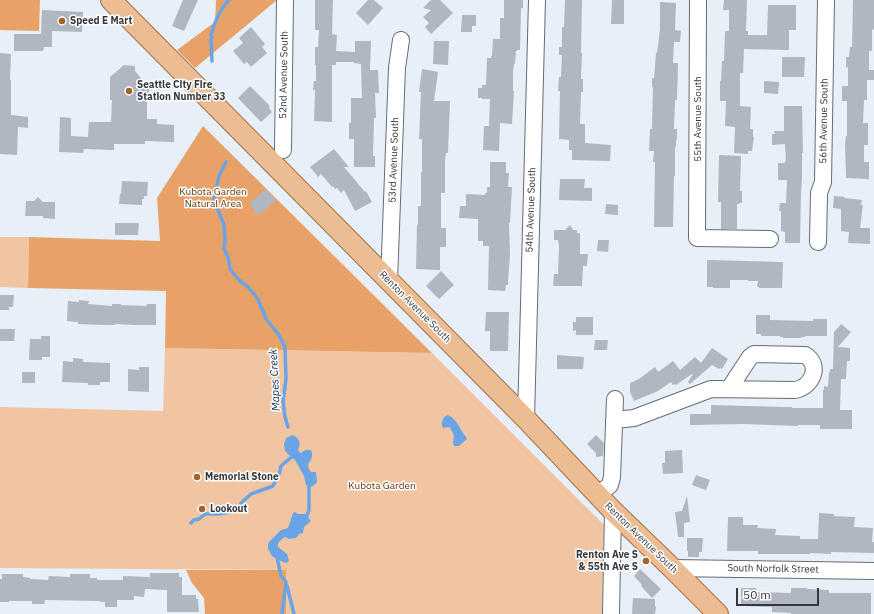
<!DOCTYPE html>
<html>
<head>
<meta charset="utf-8">
<style>
	body { margin:0 }
	#map { position:relative; width:874px; height:614px; overflow:hidden; background:#e7eff8; font-family:"IBM Plex Sans",sans-serif }
	canvas { display:block }
	.scale { position:absolute; left:736px; top:588px; width:83px; height:18px; box-sizing:border-box; border:2px solid #35383c; border-top:0; padding-left:5px; font-size:12px; line-height:14px; white-space:nowrap; color:#35383c; -webkit-text-stroke:3px #fff; paint-order:stroke }
</style>
</head>
<body>
<div id="map">
<canvas width="874" height="614"></canvas>
<div class="scale">50 m</div>
</div>
<script>
const ctx = document.querySelector('canvas').getContext('2d');
ctx.lineJoin = 'round';
function fillPath(path, color) { ctx.fillStyle = color; ctx.fill(path, 'evenodd'); }
function strokePath(path, color, width, dash) { ctx.strokeStyle = color; ctx.lineWidth = width; ctx.lineCap = dash ? 'butt' : 'round'; ctx.setLineDash(dash || []); ctx.stroke(path); }
function write(font, color, halo, rows, align = 'center') {
  ctx.font = font + ' "IBM Plex Sans",sans-serif'; ctx.lineWidth = 3; ctx.setLineDash([]); ctx.textBaseline = 'middle'; ctx.strokeStyle = halo; ctx.fillStyle = color; for (const [text, x, y, turn = 0] of rows) {
    ctx.save(); ctx.translate(x, y); ctx.rotate((+turn || 0) * Math.PI / 180); ctx.textAlign = isNaN(turn) ? turn : align; if (halo) ctx.strokeText(text, 0, 0); ctx.fillText(text, 0, 0); ctx.restore();
  }
}
fillPath(new Path2D(`
	M0,237H29L28,288L0,287Z
	M165,348L432,353L604,525L602,614H286V570L0,568V407L163,411Z`), '#f1c5a2');
fillPath(new Path2D(`
	M0,0H40L39,31L0,30Z
	M216,0H277L195,68L177,50L215,22Z
	M203,126L432,353L165,348L166,291L28,288L29,237L160,241L157,198Z
	M186,570H286V614H205L204,598L192,583Z`), '#e8a267');
fillPath(new Path2D(`
	M448,415C454,418 458,423 461,430C463,433 465,435 467,439L459,446H454L453,443L454,435L450,428L448,427L443,428C441,424 442,421 444,417Z
	M293,435C300,439 301,443 298,450L300,453L306,450H311C316,462 303,461 311,472H316L317,482L313,486L309,487L306,485L304,476L295,460L291,457L285,451L284,444L286,438Z
	M295,512L298,514H307L309,519L311,521L304,527L303,533L299,534L296,538L289,539L285,537C282,539 277,542 278,547L287,554L289,561L286,563L278,560L272,556L268,549V545L269,542L281,530L288,528L293,513Z`), '#6ba4e4');
strokePath(new Path2D(`
	M212,61L211,39L212,37L211,35C215,22 219,10 229,0
	M226,162L219,176L214,200L224,225L225,239L224,249L228,257L230,269L240,281L248,287L258,299L266,319L279,335L285,347L286,379L283,401L285,417L288,427
	M306,518L309,510V483
	M191,523L194,520L199,519L205,514H218L231,512L240,507L241,503L251,494L273,486C277,476 280,477 281,466L294,455
	M277,557L281,576L286,582L282,614
	M287,586L294,614`), '#6ba4e4', 3.5);
fillPath(new Path2D(`
	M183,0H198L184,31L172,26Z
	M315,0H333L332,34L337,35L336,51L355,52V41H371L370,70H378L379,93H375L376,118H374L373,156H375V167H354V139H349V123L351,122V98H362L361,64L354,63V62H336V65H332V122L314,121L315,90H313L314,81H316V65H315V47H318L319,30H315Z
	M368,0H374L383,8L368,25L356,13Z
	M431,0H440L453,13L431,34L425,27L429,23L423,17L431,10L423,8Z
	M504,0H523V8H521L520,50H517V51H516L515,64H514L513,73V91H514L512,124L500,123L499,151L483,150L484,126H489L490,99H482V98H478V88H482V85H486L487,58H491V56H492L493,39H500V18H504Z
	M565,0H582L581,53H582L581,79H583V92H581L580,124H585V143L611,145L610,161L572,160V150H569V140L559,139L560,91H558L559,77H561L562,55H559V47H562V27H564Z
	M612,0H624V24H611Z
	M724,0H747L746,31H748V35H767L768,5H796V30H789V50L744,49L743,73H740V106L751,107L750,129H753V137H754L752,151H748V154L734,153L735,127L725,126L726,101H720V81H721L722,61H724L725,31H729V10H723Z
	M853,0H874V30L872,29V51H869V70H874V80H867V100H864L863,123H868V145H864V162H869V179L846,178L845,143L846,136H847V101H842V86H848V67L846,68V57H849L850,47H852Z
	M660,2L676,3L675,30L681,31L680,42H674L673,63H678L677,100H675L674,129H677V140H676V147H675V176H674L673,227H654L655,162H653L654,151H649L650,129H652L653,87H652V78H654L656,53H657L660,29Z
	M42,10L83,12L82,32L52,31V47H44L43,51H14V34H41Z
	M462,15H476V26H472V32H461Z
	M251,27L265,44L262,47L267,53L251,67L247,62L244,64L233,51L243,43L239,38Z
	M434,41H449L448,65L433,64Z
	M0,53L11,54L10,80H11V115L28,117V128L18,127L17,155L0,154Z
	M782,57H805L804,77H782Z
	M124,65L135,66V71L145,83H149V101H147V119H157V124L174,125V142L145,141V144H114V150L84,149L83,153L59,152L60,117L71,118V136L88,137L89,122H111L112,100H110V77Z
	M422,69L438,72L434,101H450L448,153H446L445,161V193H441V228H446V247H440V270L416,269L417,225H418V206H421V172H422V139H419L421,92H419Z
	M764,81L779,82L778,94L764,93Z
	M250,86L268,104L270,107L269,108L272,112L261,122L238,98Z
	M784,106H802L803,153H802V177L801,194L800,243H785V232L781,231V211H779L780,203H786L787,180H778V163H785V161H786L785,144L772,145V134H775L774,131H784Z
	M334,149L349,167H344L365,192L366,191L372,202L355,211L344,190L341,193L337,188L335,189L333,186L332,187L321,174L318,177L310,167Z
	M719,155L741,156L740,191H742V203H739V204H737V229H721V202H718Z
	M490,162H506V173H509L508,187H512L510,223H509L510,255L508,281V285H506L505,291L488,290L489,246H483V241H478V219L459,218L460,206H466V194L485,195V193H487V187H490Z
	M560,179H585L584,188H592V201L559,200Z
	M122,181L148,182L147,196H144V199H142V205L119,204L120,194H121Z
	M266,189L276,200L259,215L249,204Z
	M834,196L845,197L844,198L862,200L861,205H863L860,228H870V244L848,243L849,232L841,231V209L833,208Z
	M38,197L43,202H55V219L43,218V216H25L26,201H34Z
	M606,204L618,205V215L605,214Z
	M115,223H139L138,235H115Z
	M570,225L573,230H577V233H580V254H588L587,266H583L582,286H553L554,274H558L559,246L558,240H554V230H565Z
	M598,240H609L608,252L597,251Z
	M707,260L783,262L782,288H759V287H757L758,281H748V280H730V288H713V287H707Z
	M441,271L454,285L439,299L426,286Z
	M0,295H14L13,307H9V310H0Z
	M79,300L89,301L88,304L112,306V304H121V305L146,306L147,304H156V325H135L116,324L115,325H103L78,324V322L67,321L68,301L79,302Z
	M486,312H509L508,351H490V331H485Z
	M756,315H770V320L813,321V319H827V336H805V337H801V338H783V337H780V336H761V334H756Z
	M576,317H593V335H576V330L573,331V322H576Z
	M841,324L851,332L838,347L850,348V361H847L846,379H841L840,410H852V429H820V425H798V426L743,424L690,425V414H711V405L784,407H792V408H823V390H824V386L828,387L829,372H830V369H833L834,332Z
	M0,329H15L14,341H0Z
	M41,336H50V357H42V360H29L30,339H41Z
	M595,340H608L607,350H594Z
	M712,348L728,359L722,369L720,368L719,369L712,365L690,384L688,382L693,374H692L676,385L675,384L673,385L671,382L658,391L634,401L630,392V383L639,379L655,367L658,372L673,361L680,370L695,357L701,363Z
	M557,355L584,357L583,369H557Z
	M73,358L83,359V362L110,363V382H100V385H88V383L62,382L63,361L73,362Z
	M139,367H149V392L128,391V369L139,370Z
	M22,372H35V383H22Z
	M596,435L604,443L603,456L596,457V453L587,444Z
	M682,450L683,473L663,474L662,463H665V451Z
	M696,475L710,480L706,490L692,485Z
	M687,496L690,522L684,523V537H678L675,512L682,511Z
	M819,513L834,514V516L855,517L854,527L873,528L872,542H874V553L831,552V554L810,553V554H758V551H727L728,517H743V525H758L757,528L776,529L775,535L800,536V539H818Z
	M687,538H703L702,552H699V557H688V551H687Z
	M640,569L661,589L652,598L641,586L642,585L634,576Z
	M150,573H179V577H182V595H196V599H198L199,612H167V590L145,589L144,597L134,596V600H117V607H105V602H100V601L45,600L44,604H32V601H9V602H0V579H2V574H23V577L30,578V579L48,580L49,576L70,577V574H90V578H97V580H123V576L150,577Z
	M741,588H756V592L791,593V588H807V589L829,590V593H871V614H791V613L772,612V607L741,606Z
	M633,598L655,599V606L656,607L655,614H632Z`), '#b0b7c0');
const minor = new Path2D(`
	M698,0L697,238L770,239
	M283,150L285,0
	M818,242L819,193L823,182L826,0
	M389,281L397,68L401,40
	M526,419L537,0
	M614,420L634,418L711,389L795,390C812,387 822,365 805,355L754,354L750,357L729,389
	M598,495L610,485L612,477L615,399
	M672,568L874,571
	M611,614L613,511`);
const major = new Path2D(`
	M111,0L526,419L613,511L672,568L718,614`);
strokePath(minor, '#656c73', 18);
strokePath(major, '#a47246', 22);
strokePath(minor, '#fff', 16);
strokePath(major, '#ecbd93', 20);
for (const [x, y, r, color] of [
	[62,21,4,"#a2642a"],
	[129,91,4,"#a2642a"],
	[197,477,4,"#a2642a"],
	[202,509,4,"#a2642a"],
	[646,561,4,"#a2642a"]
]) { const dot = new Path2D(); dot.arc(x, y, r, 0, 2 * Math.PI); ctx.fillStyle = color; ctx.fill(dot); strokePath(dot, '#fff', 1.5); }
write('bold 10px', '#35383c', '#fff', [
	["Speed E Mart",70,21],
	["Seattle City Fire",137,85],
	["Station Number 33",137,97],
	["Memorial Stone",205,477],
	["Lookout",210,509],
	["Renton Ave S",638,555,"right"],
	["& 55th Ave S",638,567,"right"]
], 'left');
write('10px', '#35383c', '#fff', [
	["52nd Avenue South",284,75,-89],
	["55th Avenue South",698,119,-90],
	["56th Avenue South",824,121,-89],
	["53rd Avenue South",394,160,-88],
	["54th Avenue South",531,210,-88],
	["Renton Avenue South",415,307,45],
	["Renton Avenue South",641,538,44],
	["South Norfolk Street",773,569,1]
]);
write('10px', '#633606', '#fff', [
	["Kubota Garden",213,192],
	["Natural Area",213,204],
	["Kubota Garden",382,486]
]);
write('italic 11px', '#022c54', '#fff', [
	["Mapes Creek",275,380,-93]
]);
</script>
</body>
</html>
